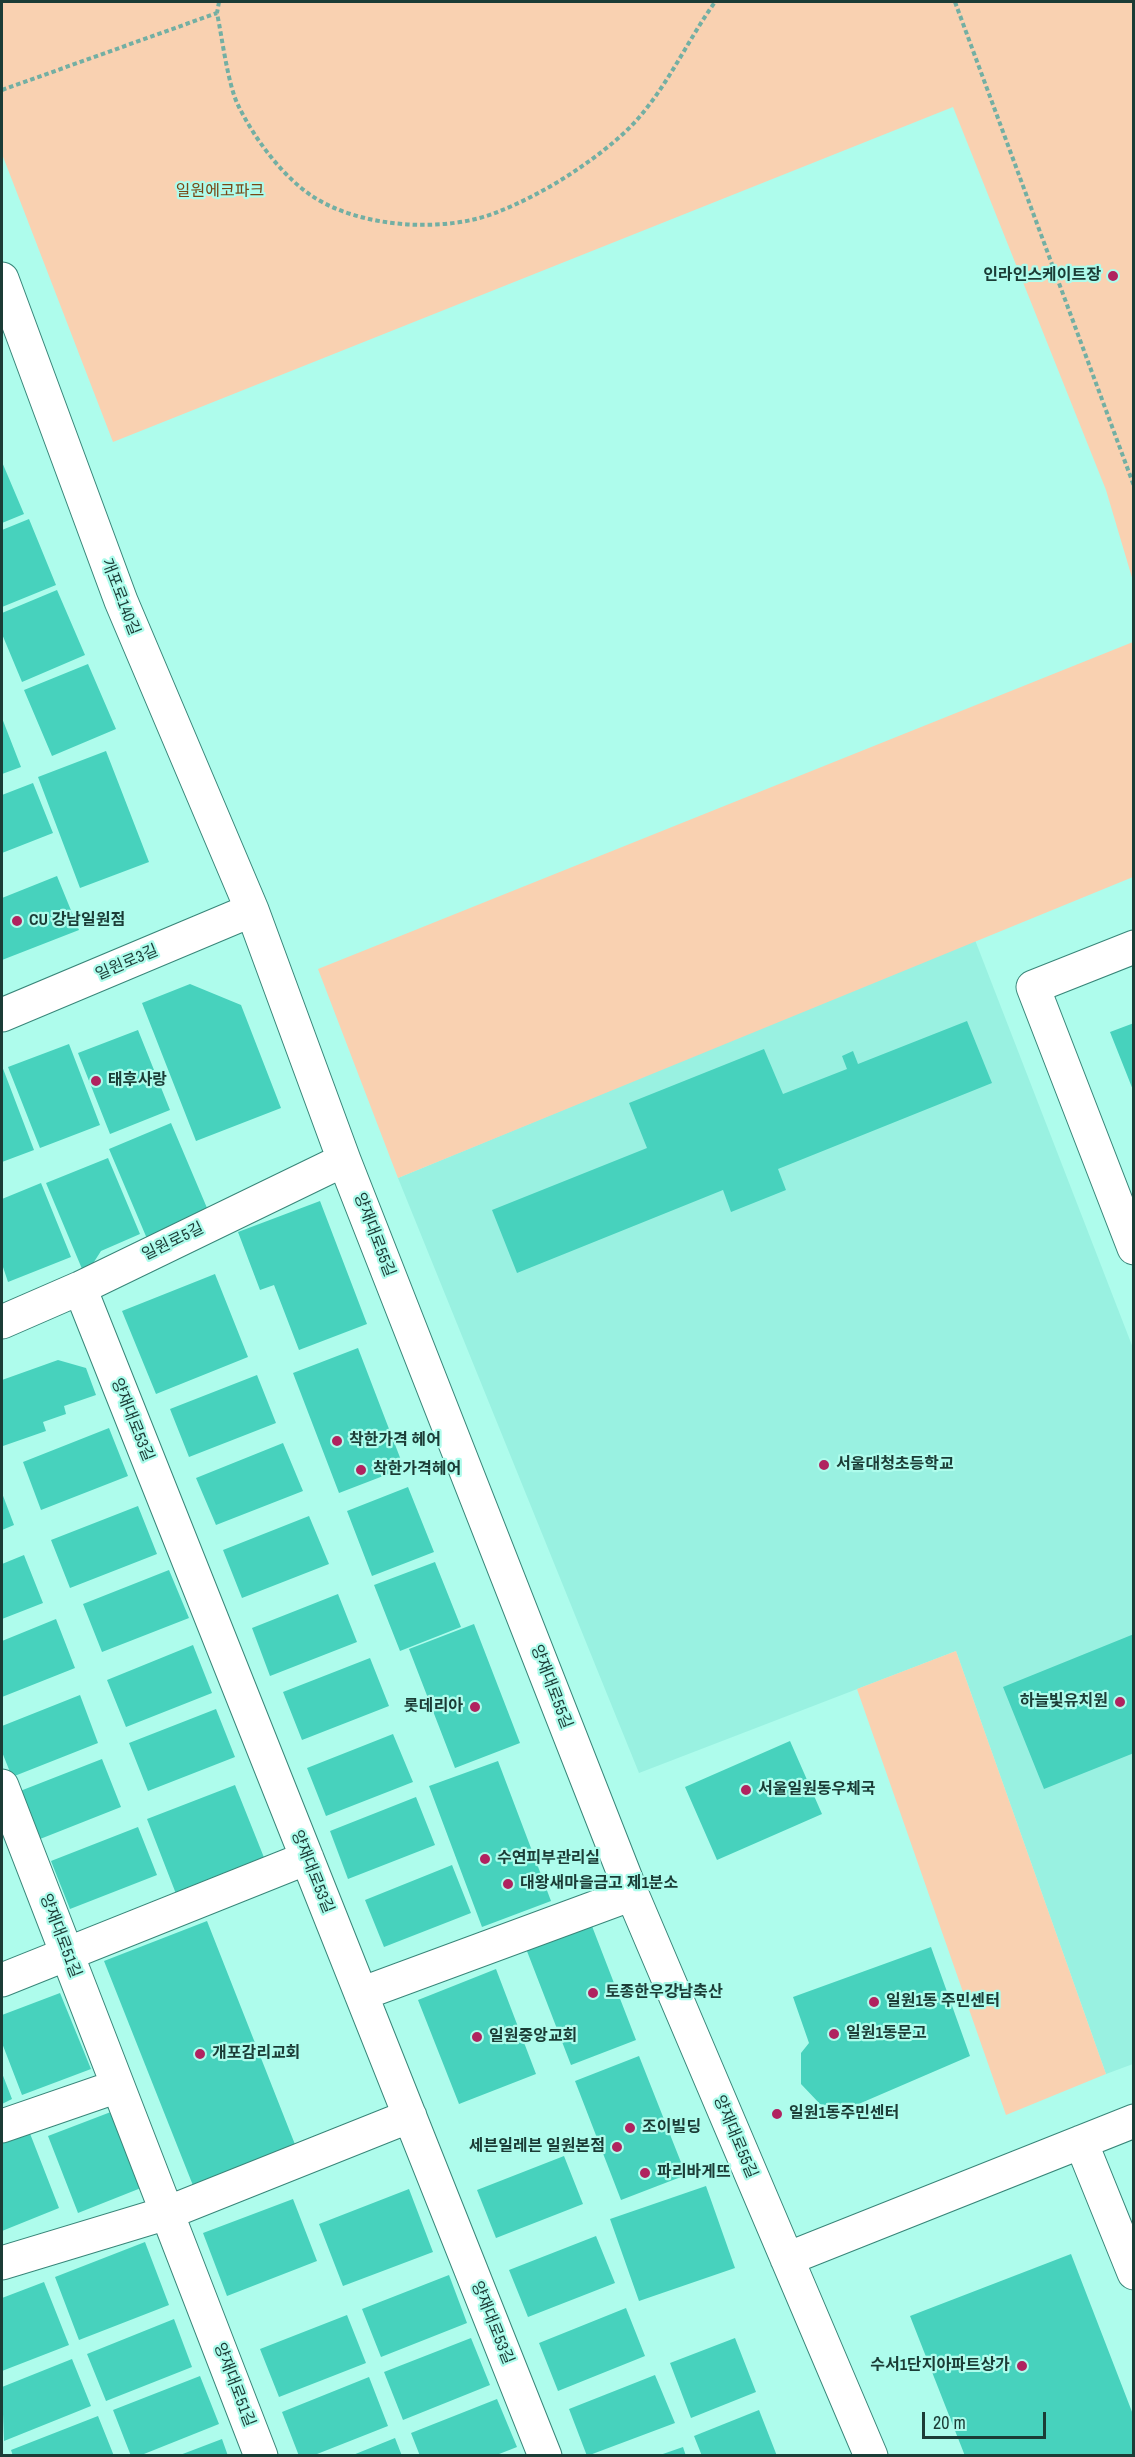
<!DOCTYPE html>
<html>
<head>
<meta charset="utf-8">
<style>
	body { margin:0 }
	#map { position:relative; width:1135px; height:2457px; overflow:hidden; background:#aefcec; font-family:"Archivo Narrow",sans-serif }
	canvas { display:block }
	.frame { position:absolute; inset:0; border:3px solid #1b3c36; pointer-events:none }
	.scale { position:absolute; left:922px; top:2412px; width:124px; height:27px; box-sizing:border-box; border:3px solid #1b3c36; border-top:0; padding-left:8px; font-size:18px; line-height:21px; white-space:nowrap; color:#1b3c36; -webkit-text-stroke:4px #aefcec; paint-order:stroke }
</style>
</head>
<body>
<div id="map">
<canvas width="1135" height="2457"></canvas>
<div class="frame"></div>
<div class="scale">20 m</div>
</div>
<script>
const ctx = document.querySelector('canvas').getContext('2d');
ctx.lineJoin = 'round';
function fillPath(path, color) { ctx.fillStyle = color; ctx.fill(path, 'evenodd'); }
function strokePath(path, color, width, dash) { ctx.strokeStyle = color; ctx.lineWidth = width; ctx.lineCap = dash ? 'butt' : 'round'; ctx.setLineDash(dash || []); ctx.stroke(path); }
function write(font, color, halo, rows, align = 'center') {
  ctx.font = font + ' "Archivo Narrow","Noto Sans KR",sans-serif'; ctx.lineWidth = 4.5; ctx.setLineDash([]); ctx.textBaseline = 'middle'; ctx.strokeStyle = halo; ctx.fillStyle = color; for (const [text, x, y, turn = 0] of rows) {
    ctx.save(); ctx.translate(x, y); ctx.rotate((+turn || 0) * Math.PI / 180); ctx.textAlign = isNaN(turn) ? turn : align; if (halo) ctx.strokeText(text, 0, 0); ctx.fillText(text, 0, 0); ctx.restore();
  }
}
fillPath(new Path2D(`
	M975,940L1133,1348V2064L1106,2074L956,1651L639,1773L398,1178Z`), '#99f1e1');
fillPath(new Path2D(`
	M2,2H1133V581L1106,490L953,107L113,442L2,154Z
	M1133,642V877L398,1178L318,969Z
	M956,1651L1106,2074L1006,2115L857,1689Z`), '#f9d1b1');
fillPath(new Path2D(`
	M2,462L24,514L2,523Z
	M29,519L56,585L2,607V530Z
	M57,590L85,655L22,682L2,634V613Z
	M88,664L116,729L52,756L24,690Z
	M2,718L21,767L2,774Z
	M106,751L149,862L80,888L38,777Z
	M33,783L53,833L2,853V795Z
	M57,876L79,930L2,960V898Z
	M190,984L241,1005L281,1108L196,1141L142,1003Z
	M967,1021L992,1083L778,1169L786,1190L731,1212L723,1190L517,1273L492,1210L647,1148L629,1103L764,1049L783,1094L847,1069L842,1056L853,1051L858,1064Z
	M1134,1023V1090H1133L1110,1032Z
	M138,1030L170,1110L110,1134L78,1053Z
	M69,1044L100,1125L40,1148L8,1067Z
	M2,1066L34,1150L2,1162Z
	M171,1123L210,1215L148,1241L109,1149Z
	M108,1158L140,1234L101,1251L85,1276L46,1183Z
	M41,1183L71,1257L8,1282L2,1264V1199Z
	M320,1201L367,1324L299,1350L274,1285L260,1290L238,1232Z
	M215,1274L248,1357L156,1394L122,1311Z
	M358,1348L404,1468L339,1493L293,1373Z
	M58,1360L86,1368L96,1395L64,1406L66,1414L43,1422L46,1431L3,1446L2,1380Z
	M257,1375L276,1423L189,1457L170,1409Z
	M109,1428L128,1476L41,1510L23,1462Z
	M283,1443L303,1491L216,1525L196,1478Z
	M408,1487L434,1552L372,1576L347,1511Z
	M2,1493L14,1525L2,1530Z
	M138,1506L157,1554L70,1588L51,1540Z
	M309,1516L329,1564L242,1598L223,1550Z
	M24,1555L43,1603L2,1619V1564Z
	M435,1562L461,1627L400,1651L374,1585Z
	M169,1570L189,1618L102,1652L83,1604Z
	M338,1594L357,1642L270,1676L252,1628Z
	M56,1619L75,1668L2,1697V1641Z
	M474,1624L520,1743L455,1768L409,1649Z
	M1134,1634V1753L1044,1789L1003,1687Z
	M193,1645L212,1693L126,1727L107,1680Z
	M370,1658L389,1706L302,1740L283,1692Z
	M80,1695L98,1743L12,1777L2,1752V1726Z
	M216,1709L235,1757L148,1791L129,1743Z
	M393,1734L413,1782L326,1816L307,1768Z
	M790,1741L822,1814L717,1860L685,1787Z
	M102,1759L121,1807L35,1841L15,1793Z
	M498,1761L551,1901L482,1927L429,1786Z
	M235,1785L267,1865L178,1899L147,1819Z
	M416,1797L435,1845L348,1879L330,1831Z
	M138,1827L157,1875L70,1909L51,1861Z
	M452,1865L471,1913L384,1947L365,1900Z
	M207,1921L296,2147L194,2188L104,1961Z
	M590,1921L636,2040L571,2065L525,1946Z
	M931,1947L970,2056L847,2109L820,2104L801,2084V2053L809,2043L793,1997Z
	M496,1969L536,2074L459,2104L418,2000Z
	M60,1993L91,2069L22,2095L2,2043V2015Z
	M639,2056L686,2175L621,2200L575,2081Z
	M2,2073L12,2099L2,2104Z
	M116,2110L146,2186L78,2213L48,2136Z
	M29,2131L59,2208L2,2231V2142Z
	M564,2156L583,2204L496,2238L477,2190Z
	M706,2186L735,2268L639,2301L610,2219Z
	M409,2189L433,2252L343,2286L319,2224Z
	M293,2199L317,2261L227,2296L203,2233Z
	M596,2236L615,2283L528,2317L509,2270Z
	M145,2242L169,2305L79,2340L55,2277Z
	M1071,2254L1134,2417V2456H965L910,2316Z
	M449,2275L467,2323L381,2357L362,2309Z
	M44,2282L69,2345L2,2371V2298Z
	M626,2308L645,2356L558,2391L539,2343Z
	M347,2315L366,2363L279,2397L260,2349Z
	M174,2319L192,2367L106,2401L87,2354Z
	M471,2338L490,2385L403,2420L384,2372Z
	M735,2338L756,2392L691,2418L670,2363Z
	M72,2359L91,2406L4,2441L2,2387Z
	M655,2375L675,2423L587,2456L569,2409Z
	M200,2376L219,2424L139,2456H131L113,2410Z
	M369,2377L388,2426L312,2456H299L282,2412Z
	M497,2399L517,2447L494,2456H420L411,2433Z
	M759,2410L777,2456H702L694,2436Z
	M98,2416L114,2456H13L11,2450Z
	M395,2438L402,2456H353V2455Z
	M222,2439L228,2456H180V2455Z
	M683,2447L686,2456H660V2455Z`), '#47d2bd');
const minor = new Path2D(`
	M2,279L121,601L252,910L344,1160L632,1894L871,2456
	M1134,947L1033,987L1134,1248
	M2,1015L252,910
	M80,1288L545,2456
	M2,1322L80,1288L344,1160
	M2,1786L261,2456
	M2,1980L307,1858
	M361,1994L632,1894
	M2,2126L118,2086
	M1081,2142L1134,2273
	M787,2259L1134,2121
	M2,2263L167,2213L410,2116`);
strokePath(minor, '#388679', 35);
strokePath(new Path2D(`
	M219,2L217,13C222,37 228,85 238,105C254,138 282,176 312,196C360,228 446,234 500,211C540,195 582,169 615,141C661,103 682,48 715,2
	M955,2L1134,486
	M2,90L217,13`), '#73afa3', 4, [4.5, 3]);
strokePath(minor, '#fff', 33);
for (const [x, y, r, color] of [
	[1113,276,6,"#b0235f"],
	[17,921,6,"#b0235f"],
	[96,1081,6,"#b0235f"],
	[337,1441,6,"#b0235f"],
	[824,1465,6,"#b0235f"],
	[361,1470,6,"#b0235f"],
	[1120,1702,6,"#b0235f"],
	[475,1707,6,"#b0235f"],
	[746,1790,6,"#b0235f"],
	[485,1859,6,"#b0235f"],
	[508,1884,6,"#b0235f"],
	[593,1993,6,"#b0235f"],
	[874,2002,6,"#b0235f"],
	[834,2034,6,"#b0235f"],
	[477,2037,6,"#b0235f"],
	[200,2054,6,"#b0235f"],
	[777,2114,6,"#b0235f"],
	[630,2128,6,"#b0235f"],
	[617,2147,6,"#b0235f"],
	[645,2173,6,"#b0235f"],
	[1022,2366,6,"#b0235f"]
]) { const dot = new Path2D(); dot.arc(x, y, r, 0, 2 * Math.PI); ctx.fillStyle = color; ctx.fill(dot); strokePath(dot, '#aefcec', 2); }
write('16px', '#794817', '#aefcec', [
	["일원에코파크",220,192]
]);
write('bold 16px', '#1b3c36', '#aefcec', [
	["인라인스케이트장",1101,276,"right"],
	["CU 강남일원점",29,921],
	["태후사랑",108,1081],
	["착한가격 헤어",349,1441],
	["서울대청초등학교",836,1465],
	["착한가격헤어",373,1470],
	["하늘빛유치원",1108,1702,"right"],
	["롯데리아",463,1707,"right"],
	["서울일원동우체국",758,1790],
	["수연피부관리실",497,1859],
	["대왕새마을금고 제1분소",520,1884],
	["토종한우강남축산",605,1993],
	["일원1동 주민센터",886,2002],
	["일원1동문고",846,2034],
	["일원중앙교회",489,2037],
	["개포감리교회",212,2054],
	["일원1동주민센터",789,2114],
	["조이빌딩",642,2128],
	["세븐일레븐 일원본점",605,2147,"right"],
	["파리바게뜨",657,2173],
	["수서1단지아파트상가",1010,2366,"right"]
], 'left');
write('16px', '#1b3c36', '#aefcec', [
	["개포로140길",120,597,69],
	["일원로3길",127,963,-23],
	["양재대로55길",374,1235,69],
	["일원로5길",173,1242,-26],
	["양재대로53길",132,1420,68],
	["양재대로55길",551,1687,69],
	["양재대로53길",312,1872,68],
	["양재대로51길",60,1936,69],
	["양재대로55길",735,2137,67],
	["양재대로53길",492,2323,68],
	["양재대로51길",234,2385,69]
]);
</script>
</body>
</html>
